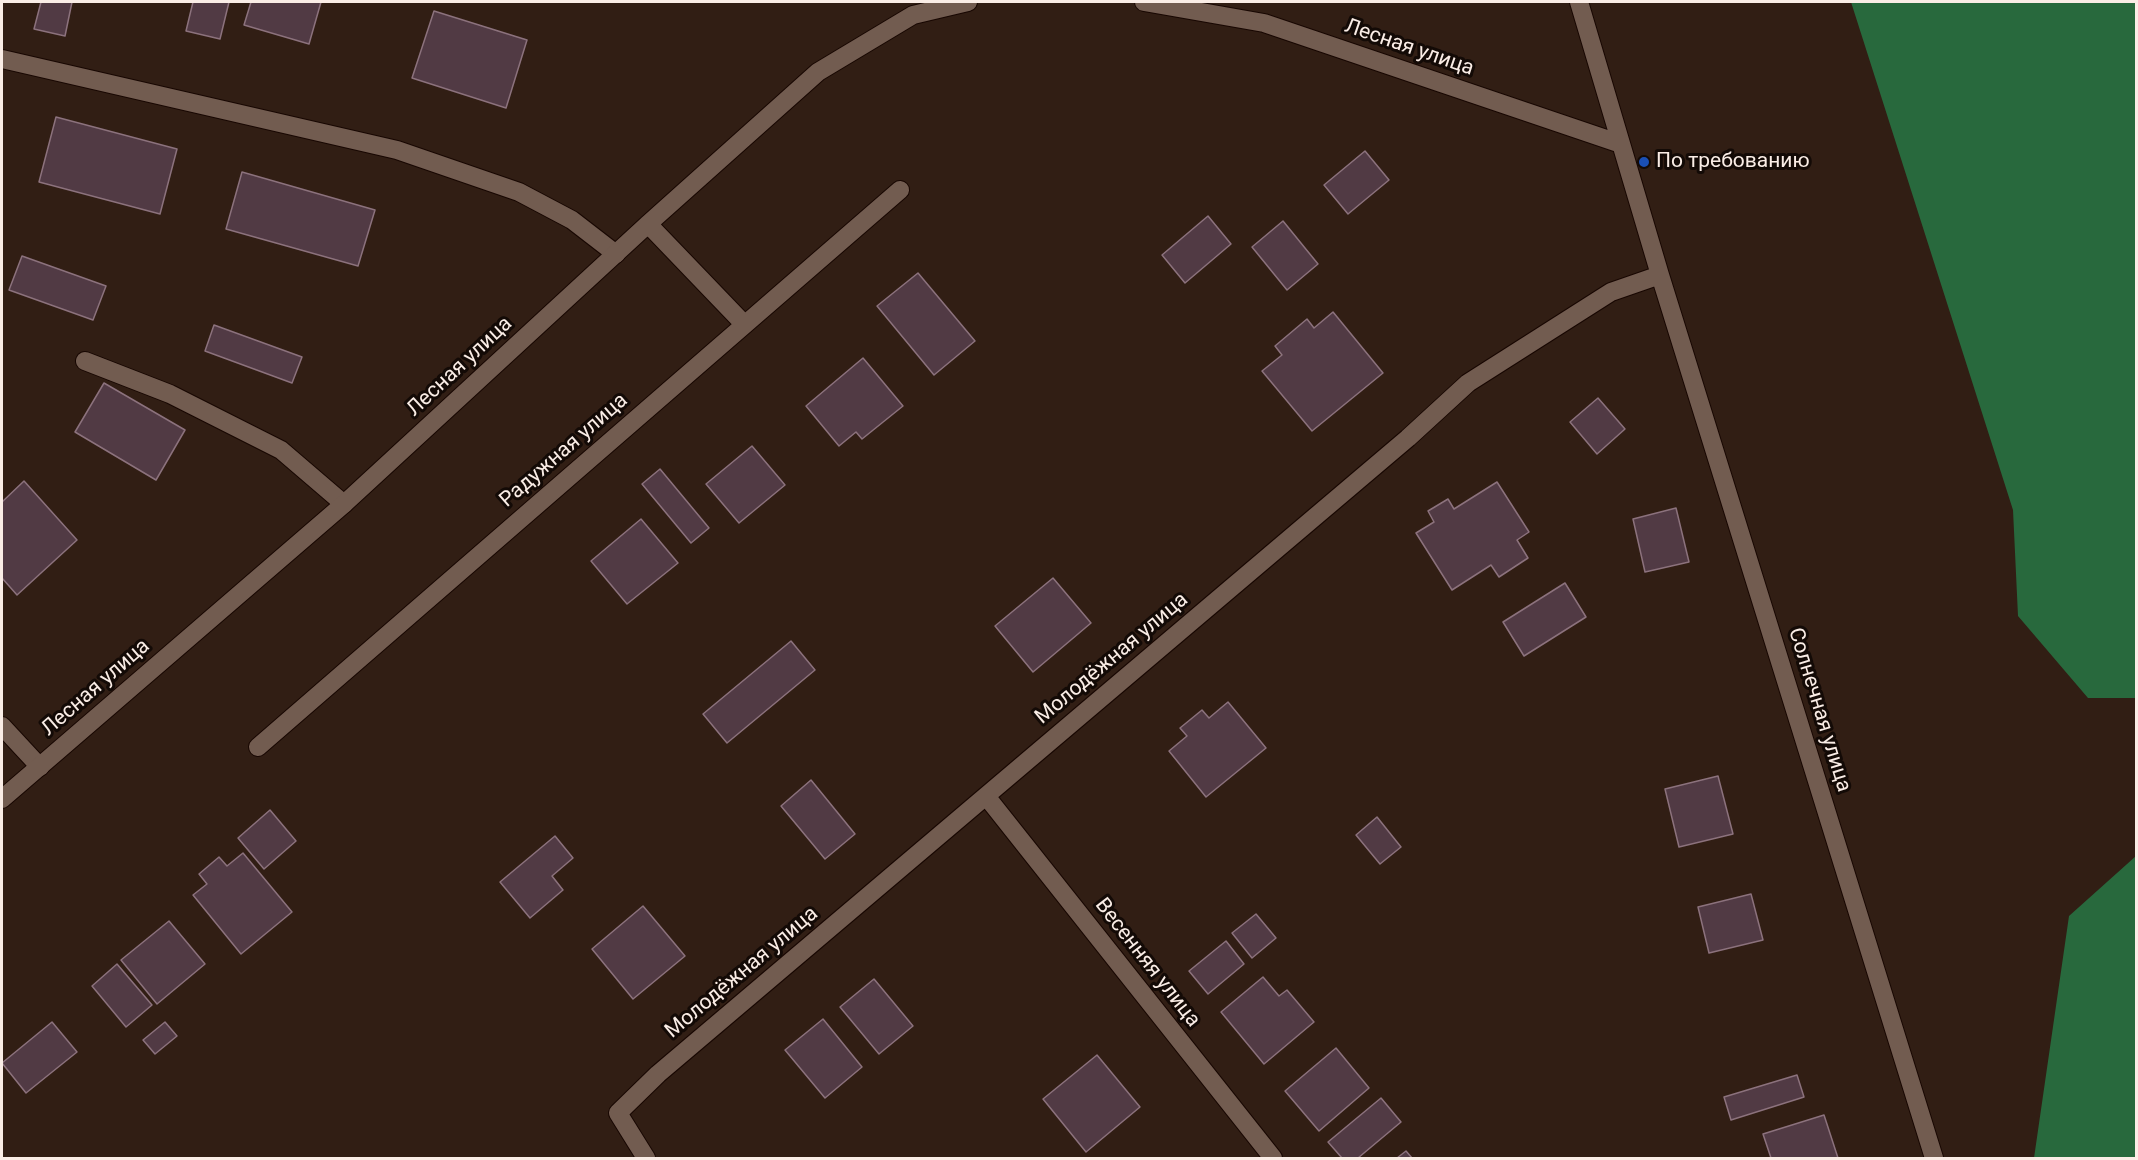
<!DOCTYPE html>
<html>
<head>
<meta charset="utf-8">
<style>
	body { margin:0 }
	#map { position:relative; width:2138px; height:1160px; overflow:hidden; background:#311e14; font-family:Roboto,sans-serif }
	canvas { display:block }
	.frame { position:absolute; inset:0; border:3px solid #faede6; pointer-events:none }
</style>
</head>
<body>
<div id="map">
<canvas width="2138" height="1160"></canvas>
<div class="frame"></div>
</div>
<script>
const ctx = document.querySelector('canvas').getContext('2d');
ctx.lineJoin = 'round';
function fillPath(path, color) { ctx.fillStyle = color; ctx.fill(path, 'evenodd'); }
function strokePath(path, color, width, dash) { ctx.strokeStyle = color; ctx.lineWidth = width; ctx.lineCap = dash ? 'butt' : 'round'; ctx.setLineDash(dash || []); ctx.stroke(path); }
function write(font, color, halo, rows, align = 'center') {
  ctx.font = font + ' Roboto,sans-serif'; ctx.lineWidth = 6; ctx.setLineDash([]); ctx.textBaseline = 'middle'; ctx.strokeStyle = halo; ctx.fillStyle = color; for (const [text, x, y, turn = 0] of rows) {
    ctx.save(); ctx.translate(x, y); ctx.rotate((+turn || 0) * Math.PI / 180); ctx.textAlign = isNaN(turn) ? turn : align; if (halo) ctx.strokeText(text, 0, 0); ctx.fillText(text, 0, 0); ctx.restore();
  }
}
fillPath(new Path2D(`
	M1851,2H2136V698H2088L2018,616L2013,510Z
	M2136,856V1158H2034L2069,916Z`), '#28693d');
const building = new Path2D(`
	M41,2H72L65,36L34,29Z
	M193,2H229L220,39L186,31Z
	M251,2H321L309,44L244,25Z
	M434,11L527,40L506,108L412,78Z
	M56,117L177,149L160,214L39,182Z
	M1365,151L1389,180L1348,214L1324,185Z
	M242,172L375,210L358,266L226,229Z
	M1208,216L1231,244L1185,283L1162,255Z
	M1283,221L1318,264L1287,290L1252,247Z
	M22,256L106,286L93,320L9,290Z
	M918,273L975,341L934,375L877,306Z
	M1333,312L1383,373L1312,431L1262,371L1282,355L1275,346L1307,319L1314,328Z
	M214,325L302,357L292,383L205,351Z
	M863,358L903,406L862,439L856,432L839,446L806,406Z
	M104,383L185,430L156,480L75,432Z
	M1598,398L1625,429L1597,454L1570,422Z
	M752,446L785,485L739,523L706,484Z
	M660,469L709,528L691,543L642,484Z
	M24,481L77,540L17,595L2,578V502Z
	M1497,482L1529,532L1517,540L1528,558L1499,577L1491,565L1452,590L1416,533L1434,522L1428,511L1448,499L1454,509Z
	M1676,508L1689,562L1645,572L1633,519Z
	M641,519L678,563L627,604L591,561Z
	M1053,578L1091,623L1033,672L995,626Z
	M1565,583L1586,617L1524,656L1503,622Z
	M791,641L815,670L727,743L703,714Z
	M1228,702L1266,748L1206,797L1169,751L1187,736L1180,728L1202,710L1209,718Z
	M1718,776L1733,834L1679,847L1665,789Z
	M811,780L855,834L825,859L781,806Z
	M270,810L296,841L264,869L238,838Z
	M1377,817L1401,847L1380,864L1356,835Z
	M555,836L573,858L552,876L563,890L530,918L500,882Z
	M243,853L292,912L241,954L193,895L207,884L199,874L219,857L227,866Z
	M1751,894L1763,940L1709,953L1698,907Z
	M643,906L685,956L633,999L592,949Z
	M1256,914L1276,938L1252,958L1232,933Z
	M169,921L205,964L157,1004L121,960Z
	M1226,941L1244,964L1208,994L1189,971Z
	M117,964L152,1005L126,1027L92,986Z
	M1263,977L1279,996L1287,990L1314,1022L1264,1064L1221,1012Z
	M874,979L913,1026L879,1054L840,1007Z
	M823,1019L862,1067L825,1098L785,1050Z
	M52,1022L77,1052L26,1093L2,1063Z
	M165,1022L177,1036L155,1054L143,1040Z
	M1336,1048L1369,1088L1319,1131L1285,1091Z
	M1097,1055L1140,1107L1086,1152L1043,1099Z
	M1797,1075L1804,1097L1731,1120L1724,1097Z
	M1381,1098L1401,1122L1358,1158H1342L1328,1142Z
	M1824,1115L1838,1158H1771L1763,1134Z
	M1406,1151L1412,1158H1397Z`);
fillPath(building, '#513a44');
strokePath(building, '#8c727d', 1.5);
const lane = new Path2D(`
	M2,59L397,150L519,192L572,220L616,254
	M85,361L170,394L281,450L344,504
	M2,726L40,767`);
const street = new Path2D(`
	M1144,2L1264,23L1621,144
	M1579,2L1660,275L1934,1158
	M648,224L744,324
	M258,747L900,190
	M986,796L1273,1158
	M2,799L344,504L648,224L818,72L913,15L968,2
	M646,1158L618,1113L658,1074L1408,438L1468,383L1611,292L1660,275`);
strokePath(lane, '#180702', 20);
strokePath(street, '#180702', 20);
strokePath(lane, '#725c50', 18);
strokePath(street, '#725c50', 18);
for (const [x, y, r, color] of [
	[1644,162,6,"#1a4fb4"]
]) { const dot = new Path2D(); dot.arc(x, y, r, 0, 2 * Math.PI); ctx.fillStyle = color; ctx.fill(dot); strokePath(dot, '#130a06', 2); }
write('21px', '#faede6', '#130a06', [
	["Лесная улица",1409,48,19],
	["Лесная улица",460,367,-43],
	["Радужная улица",564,451,-41],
	["Молодёжная улица",1112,659,-40],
	["Лесная улица",96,688,-41],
	["Солнечная улица",1819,710,73],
	["Весенняя улица",1147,963,52],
	["Молодёжная улица",742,973,-40]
]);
write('21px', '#faede6', '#130a06', [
	["По требованию",1656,162]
], 'left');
</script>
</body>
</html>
